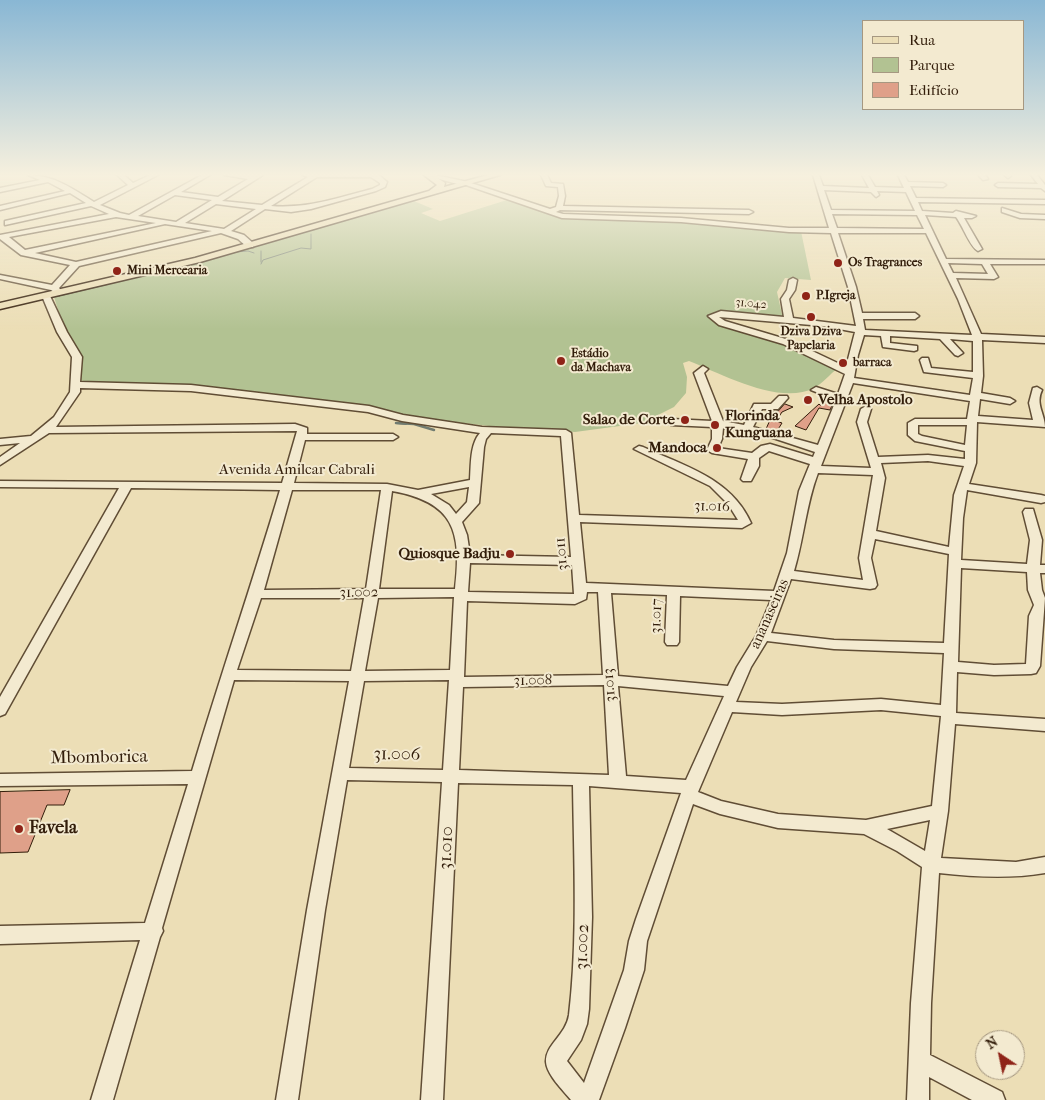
<!DOCTYPE html>
<html>
<head>
<meta charset="utf-8">
<style>
	body { margin:0 }
	#map { position:relative; width:1045px; height:1100px; overflow:hidden; background:#ecdeb6; font-family:"IM FELL French Canon",serif }
	canvas { display:block }
	.legend { position:absolute; left:862px; top:20px; width:162px; height:90px; box-sizing:border-box; background:#f3ead0; border:1px solid #a69881; margin:0; padding:6px 9px; list-style:none; font-size:15px; color:#321d0a }
	.legend li { display:flex; align-items:center; gap:10px; height:25px }
	.legend b { width:25px; border:1px solid #a69881 }
	.north { position:absolute; left:975px; top:1030px; width:50px; height:50px; box-sizing:border-box; background:#f3ead0; border:1px solid #a69881; border-radius:50%; rotate:326deg; font-size:14px; font-weight:700; line-height:20px; text-align:center; color:#321d0a }
	.north::after { content:''; display:block; margin:auto; width:18px; height:22px; background:#8f2418; clip-path:polygon(50% 0,100% 100%,50% 72%,0 100%) }
</style>
</head>
<body>
<div id="map">
<canvas width="1045" height="1100"></canvas>
<ul class="legend">
<li><b style="height:6px;background:#ecdeb6"></b>Rua</li>
<li><b style="height:14px;background:#b2c292"></b>Parque</li>
<li><b style="height:14px;background:#dfa089"></b>Edifício</li>
</ul>
<div class="north">N</div>
</div>
<script>
const ctx = document.querySelector('canvas').getContext('2d');
ctx.lineJoin = 'round';
function fillPath(path, color) { ctx.fillStyle = color; ctx.fill(path, 'evenodd'); }
function strokePath(path, color, width, dash) { ctx.strokeStyle = color; ctx.lineWidth = width; ctx.lineCap = dash ? 'butt' : 'round'; ctx.setLineDash(dash || []); ctx.stroke(path); }
function write(font, color, halo, rows, align = 'center') {
  ctx.font = font + ' "IM FELL French Canon",serif'; ctx.lineWidth = 4; ctx.setLineDash([]); ctx.textBaseline = 'middle'; ctx.strokeStyle = halo; ctx.fillStyle = color; for (const [text, x, y, turn = 0] of rows) {
    ctx.save(); ctx.translate(x, y); ctx.rotate((+turn || 0) * Math.PI / 180); ctx.textAlign = isNaN(turn) ? turn : align; if (halo) ctx.strokeText(text, 0, 0); ctx.fillText(text, 0, 0); ctx.restore();
  }
}
fillPath(new Path2D(`
	M510,199L571,218L677,221L801,231L811,280L785,278L777,292L783,319L719,317L715,322L783,343L838,368C830,374 822,384 814,388C780,406 722,374 689,361L683,363L687,377L686,393L674,407L642,423L575,432L498,427L411,417L363,406L200,385L90,383L80,380L54,297L189,265L414,201L433,209L421,213L440,221Z`), '#b2c292');
strokePath(new Path2D(`
	M261,251V262
	M261,264L263,260L301,248L311,249V234
	M102,285L236,252L248,251L254,253`), '#717c71', 1);
strokePath(new Path2D(`
	M61,295L107,284
	M396,423L406,424`), '#717c71', 2);
strokePath(new Path2D(`
	M396,423L414,424L434,430`), '#717c71', 2.5);
const building = new Path2D(`
	M828,399L834,401L830,410L819,408L806,430L795,426L819,404L820,405Z
	M785,404L793,407L782,412L776,421L782,423L777,431L766,429L770,420L766,419L771,414L766,412L778,411Z
	M70,790L64,805H47L28,852L0,853V792Z`);
fillPath(building, '#dfa089');
strokePath(building, '#321d0a', 1);
const minor = new Path2D(`
	M28,175C54,175 73,189 94,202L128,185L117,175H124L133,183L150,175H158L100,205L120,213L129,215L202,175H210L181,192L218,197L248,179L224,175H263L222,201L262,205L308,177L303,175H379L387,182L385,187L376,191L311,209L291,212L265,209L231,231L244,235L253,243V247H247L238,239L221,233L79,266L59,288L63,292L59,295L51,290L0,279V275L52,285L70,265L21,255L0,239V235L109,214L91,206L5,225V221L86,203L70,193L0,210V206L65,191L48,182L0,192V188L40,180ZM317,177H371L380,183V185L372,189C337,198 306,209 271,206ZM175,195L212,200L176,222L138,216ZM216,204L256,209L224,229L185,223ZM116,217L156,223L25,250L9,237ZM165,224L212,231L76,262L35,253Z
	M425,175H435L468,182L550,209L556,207L559,196L558,187L546,186L541,175H547L551,183L563,184L565,196L563,206L749,210L753,212L749,214L560,210L556,212L563,214L681,218L789,228H829L813,175H819L823,186L869,188L862,175H868L875,187L904,188L898,175H904L908,182L943,183L946,185L943,187L910,186L916,198L1045,200V204L918,202L922,211L953,213L956,211L976,216L972,218H964L982,249L978,251C970,247 963,226 956,217L925,215L946,259L1045,260V264H990L998,277L994,279L956,278L981,334L1045,337V343L982,340L983,376L981,393L1010,398L1015,401L1010,404L980,399L978,416L1033,420L1029,403L1033,388L1037,387L1042,390C1035,404 1045,414 1045,427L977,422L976,463L969,484L1041,495L1045,496V502L1041,503L967,490L963,518L961,560L1027,564L1030,540L1023,512L1025,509H1033L1042,540L1040,565H1045V573H1040L1042,590L1045,598L1040,666L1036,673L1031,674L994,675L957,672L956,713L1045,719V731L955,724L948,811L941,858L1016,862L1045,857V873C1010,879 975,877 939,873L931,1003L930,1055L1002,1092L1005,1100H972L929,1077V1100H907L911,1003L922,867L897,851L864,834L778,828L720,814L693,804L647,941L644,970L625,1028L599,1100H571C563,1090 547,1075 546,1062C545,1045 566,1035 569,1015C578,939 574,861 573,785L458,783L443,1100H421L442,782L347,780L325,910L298,1100H276L307,910L349,681L234,680L162,928L163,931L160,937L113,1100H91L140,940L0,944V926L145,923L188,784L0,786V774L192,771C220,677 252,584 280,490L131,488L5,714L0,716V697L119,488L0,487V481L282,483L297,431L49,433L0,465V457L20,443L0,445V439L31,436L54,417L70,392L72,357L57,332L42,296L43,294L50,296L67,332L82,357L80,382L191,385L369,406L403,415L482,427L566,430L571,433L579,515L738,520L728,504L710,486L634,449L639,446L643,447C684,466 731,478 751,523L742,528L580,522L586,583L774,591L787,553L799,491L810,464L769,451L759,458V466L751,481H743L741,479L748,459L712,453L707,450L712,439V427L671,425L666,422L671,419L712,421L694,373L703,366L708,369L704,373L723,421L744,425L754,404H771L779,396H787L788,398L778,409H762L753,427L818,445L836,400L811,390L816,387L838,394L845,374L783,344L719,325L708,316L721,311L784,317L781,299L787,290L789,280L793,278L797,280L795,290L789,299L793,318L856,326L848,287L831,233L789,232L681,222L562,218L466,185H461ZM824,190L871,192L876,197L879,195L877,191L906,192L915,211L831,210ZM832,214L917,215L924,229L837,228ZM838,233H926L958,299L972,335L865,330L863,319H915L919,316L915,313H862L856,287ZM948,263L982,264L988,274L953,273ZM719,317L823,326L855,332L846,367L789,340L725,321ZM864,335L881,336L883,347L914,351L917,350V346L890,343V336L940,339L955,355L958,356L963,353L950,339L973,341V372L931,368L928,358H922L920,360L924,372L973,378L970,395L854,378L858,355ZM853,383L970,401L967,419H915L908,423V435L915,441L965,451V459L928,455L878,457L867,422L871,409L866,406L861,409L857,422L871,468L821,466ZM80,388L191,391L368,412L402,421L480,433C470,444 471,465 470,480L418,490L387,484L294,483L305,440H393L398,437L393,434H307V428L295,424L56,427L80,392ZM918,425H967L965,445L922,436L918,434ZM723,428L773,438L815,452L813,457L770,444L761,446L752,453L718,448L722,439ZM491,433L561,436L571,557L470,555L467,535L462,522L479,503L484,447L486,439ZM928,461L964,466L954,495L949,547L876,531L885,478L881,463ZM818,473L873,475L859,558L863,580L794,571C804,538 806,504 818,473ZM469,487L467,502L456,514L449,505L431,494ZM292,490H381L366,589L264,590ZM392,491C454,502 462,531 455,589H379ZM875,539L949,554L944,643L834,640L771,633L791,579L870,589L875,588L877,585L871,558ZM470,563L572,565L574,594L468,592ZM961,568L1027,572L1028,590L1034,605L1029,616L1026,664L994,665L958,662ZM587,592H598L603,675L464,677L467,601L575,604L586,599ZM611,593L667,595L665,642L667,645H677L679,642L680,596L771,600L756,636L737,667L728,686L618,676ZM454,597L450,670L365,671L378,598ZM261,598H364L351,671L237,670ZM767,641L834,649L944,653L941,705L881,699L782,704L736,702L751,667ZM449,680L443,770L349,768L364,681ZM604,685L609,775L459,770L463,687ZM618,686L724,696L686,780L626,776ZM881,710L941,716L932,806L866,820L778,814L721,801L698,792L732,712L782,715ZM589,786L681,793L636,919L629,941L624,970L584,1083L567,1061L581,1040L587,1024L589,1009L592,917ZM930,820L925,851L887,829Z
	M978,175H985L988,179L983,180Z
	M1004,175H1011V176L1008,178Z
	M1031,175H1037L1045,185V191L1041,188L998,187L995,185L998,183L1038,184Z
	M1002,208L1021,214L1045,215V219L1020,218L1002,212Z`);
const major = new Path2D(`
	M424,175H433L445,183L444,187L488,175H500L200,262L0,309V303L195,258L429,191L437,185Z`);
strokePath(minor, '#604d35', 3);
strokePath(major, '#321d0a', 3);
fillPath(minor, '#f3ead0');
fillPath(major, '#ecdeb6');
const sky = ctx.createLinearGradient(0, 0, 0, 329);
sky.addColorStop(0, '#89b7d4');
sky.addColorStop(0.53, '#f6f0de');
sky.addColorStop(1, '#f6f0de00');
ctx.fillStyle = sky;
ctx.fillRect(0, 0, 1045, 329);
for (const [x, y, r, color] of [
	[838,263,5,"#8f2418"],
	[117,271,5,"#8f2418"],
	[806,296,5,"#8f2418"],
	[811,317,5,"#8f2418"],
	[561,361,5,"#8f2418"],
	[843,363,5,"#8f2418"],
	[808,400,5,"#8f2418"],
	[685,420,5,"#8f2418"],
	[715,425,5,"#8f2418"],
	[717,448,5,"#8f2418"],
	[510,554,5,"#8f2418"],
	[19,829,5,"#8f2418"]
]) { const dot = new Path2D(); dot.arc(x, y, r, 0, 2 * Math.PI); ctx.fillStyle = color; ctx.fill(dot); strokePath(dot, '#f3ead0', 2); }
write('bold 12px', '#321d0a', '#f3ead0', [
	["Os Tragrances",848,263],
	["Mini Mercearia",127,271],
	["P.Igreja",816,296],
	["Dziva Dziva",811,332,"center"],
	["Papelaria",811,346,"center"],
	["Estádio",571,354],
	["da Machava",571,368],
	["barraca",853,363]
], 'left');
write('12px', '#321d0a', '#f3ead0', [
	["31.042",751,304,5]
]);
write('bold 15px', '#321d0a', '#f3ead0', [
	["Velha Apostolo",818,400,"left"],
	["Florinda",725,416,"left"],
	["Kunguana",725,433,"left"],
	["Salao de Corte",675,420],
	["Mandoca",707,448],
	["Quiosque Badju",500,554]
], 'right');
write('15px', '#321d0a', '#f3ead0', [
	["Avenida Amilcar Cabrali",297,470],
	["31.016",712,507,2],
	["31.011",562,554,-95],
	["31.002",359,593,-1],
	["ananaseiras",770,614,-66],
	["31.017",657,616,-88],
	["31.008",533,681,-1],
	["31.013",610,685,-94]
]);
write('18px', '#321d0a', '#f3ead0', [
	["31.006",397,755,1],
	["Mbomborica",99,758,-1],
	["31.010",447,848,-87],
	["31.002",583,947,-88]
]);
write('bold 18px', '#321d0a', '#f3ead0', [
	["Favela",29,829]
], 'left');
</script>
</body>
</html>
